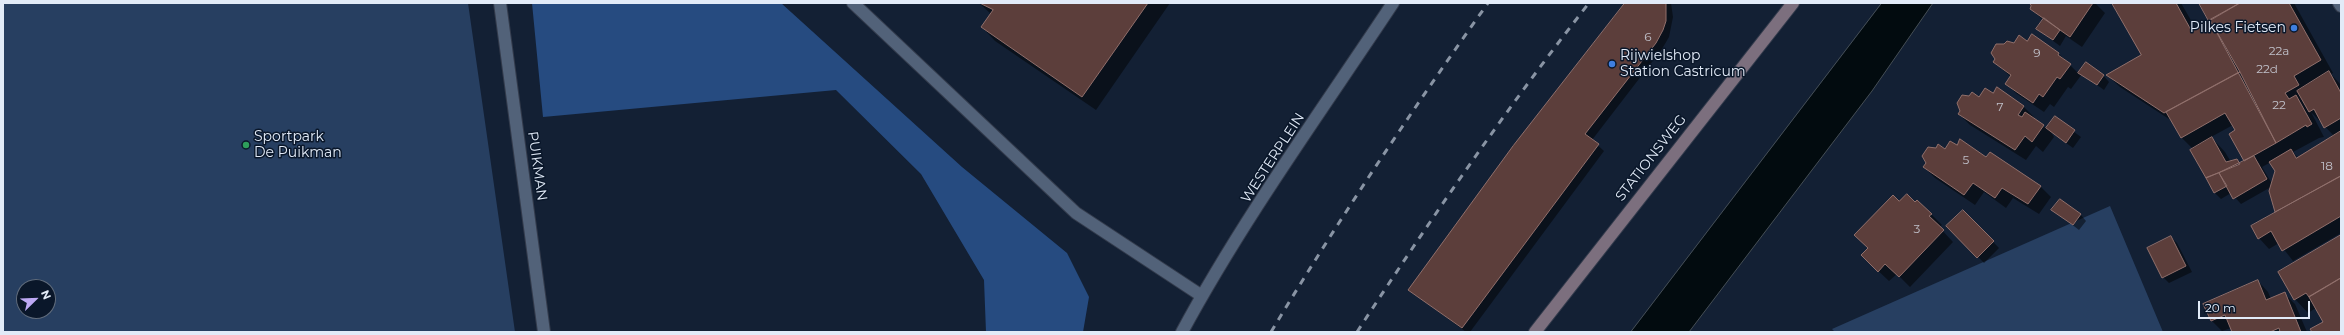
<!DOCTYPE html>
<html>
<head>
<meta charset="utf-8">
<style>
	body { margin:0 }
	#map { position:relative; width:2344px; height:335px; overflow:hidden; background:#132034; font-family:Montserrat,sans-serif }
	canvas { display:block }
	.frame { position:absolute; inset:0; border:4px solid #e2ebf8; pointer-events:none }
	.north { position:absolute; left:16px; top:279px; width:40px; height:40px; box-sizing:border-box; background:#0a172a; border:1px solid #606c7c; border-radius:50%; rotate:67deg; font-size:11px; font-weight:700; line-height:16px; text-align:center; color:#e2ebf8 }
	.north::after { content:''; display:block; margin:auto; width:14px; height:18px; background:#bda9f5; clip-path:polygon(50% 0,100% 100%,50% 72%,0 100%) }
	.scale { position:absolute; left:2198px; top:301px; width:112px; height:18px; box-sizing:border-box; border:2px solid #e2ebf8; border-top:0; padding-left:5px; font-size:12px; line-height:14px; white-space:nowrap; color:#e2ebf8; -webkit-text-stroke:3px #0a172a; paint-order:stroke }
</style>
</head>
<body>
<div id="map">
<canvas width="2344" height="335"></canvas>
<div class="frame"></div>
<div class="north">N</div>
<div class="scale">20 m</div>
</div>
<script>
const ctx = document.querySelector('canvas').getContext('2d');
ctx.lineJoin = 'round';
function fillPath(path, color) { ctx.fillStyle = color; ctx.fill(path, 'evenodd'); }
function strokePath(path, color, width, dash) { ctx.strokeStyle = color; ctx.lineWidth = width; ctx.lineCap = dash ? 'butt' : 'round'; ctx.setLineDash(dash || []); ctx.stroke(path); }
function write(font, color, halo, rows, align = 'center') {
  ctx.font = font + ' Montserrat,sans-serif'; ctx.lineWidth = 3; ctx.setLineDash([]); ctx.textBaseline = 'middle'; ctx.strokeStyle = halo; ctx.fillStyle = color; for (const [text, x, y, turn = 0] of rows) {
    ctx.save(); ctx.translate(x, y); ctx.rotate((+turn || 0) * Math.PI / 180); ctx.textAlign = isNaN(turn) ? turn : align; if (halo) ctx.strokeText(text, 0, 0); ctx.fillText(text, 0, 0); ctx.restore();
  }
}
fillPath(new Path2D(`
	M3,3H468L515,332H3ZM24,287H48V311H24Z
	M2110,206L2163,332H1835L1832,329Z`), '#273f61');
fillPath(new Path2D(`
	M532,3H781L962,167L1067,253L1089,297L1083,332H986L984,280L921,174L836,90L543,117Z`), '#264b80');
const water = new Path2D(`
	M1882,3H1933L1872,91L1689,332H1631Z`);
fillPath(water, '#020b0f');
strokePath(water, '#454e55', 1);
fillPath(new Path2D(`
	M979,3H1170L1096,110L995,41L982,27L991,14Z
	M1625,3H1671L1673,17L1669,37L1662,49L1592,140L1604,151L1470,332H1466L1409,290Z
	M2031,3H2095L2105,13L2082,47L2066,36L2060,46L2037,29L2043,20L2031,9Z
	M2110,3H2181L2196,29L2210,21L2200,3H2294L2333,73L2331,74L2341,85V233L2293,261L2279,243L2269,249L2259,238L2276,213L2270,196L2271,187L2241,204L2231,193L2221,199L2215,193L2191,150L2193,149L2181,137L2172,121L2120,87L2107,75L2142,55L2116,7ZM2311,112L2334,136L2298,158L2293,152L2319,138L2324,137ZM2233,125L2245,161L2240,164L2231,162L2225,152L2211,137ZM2271,162L2276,171L2271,182L2262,167Z
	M2032,36L2059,54L2079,74L2086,64L2103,75L2109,82L2104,90L2082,74L2071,89L2068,87L2054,107L2050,104L2044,112L2017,94L2006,84L2011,77L1994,62L2014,45L2027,42Z
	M1993,94L2023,106L2034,117L2033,119L2047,129L2055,118L2081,137L2073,148L2051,132L2054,137L2043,152L2036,146L2026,160L1970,125L1959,114L1979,98Z
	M1957,146L1986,158L1990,153L2041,187L2051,197L2039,214L2013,198L2006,208L1984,192L1975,205L1935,178L1924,167L1945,150Z
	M1899,203L1931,214L1942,225L1939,227L1953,242L1910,287L1897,274L1889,281L1873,266L1869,248Z
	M2053,210L2080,214L2086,221L2079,230Z
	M1963,211L1999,248L1984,263L1948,226Z
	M2341,236V332H2313L2324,322L2316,308L2308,313L2295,299Z
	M2171,237L2177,243L2192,272L2169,283L2163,277Z
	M2258,281L2268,292L2271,299L2284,293L2295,304L2307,332H2233L2231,328L2222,331L2212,321Z`), '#0007');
const building = new Path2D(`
	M980,3H1148L1082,97L981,27L993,10Z
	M1625,3H1666V21L1663,30L1656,43L1585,134L1599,144L1462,328L1408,290L1513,146Z
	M2030,3H2093L2070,37L2030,9L2031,6Z
	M2112,3H2176L2191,30L2210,20L2240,72L2164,113L2106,75L2141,55Z
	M2199,3H2240L2209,21Z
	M2240,3H2289L2321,60L2294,76L2299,85L2285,93L2289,99L2296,95L2312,124L2307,127L2306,125L2276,143L2210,20Z
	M2044,18L2060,30L2053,40L2036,29Z
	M2032,34L2059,53L2058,55L2071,64L2060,79L2057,77L2043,97L2039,94L2033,103L2005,84L2011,75L1993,62L1995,59L1991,53L1996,44H2004L2007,41L2014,43L2019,35L2027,41Z
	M2086,62L2104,75L2097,85L2078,73Z
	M2329,71L2341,93V118L2324,128L2314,109L2309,112L2297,91Z
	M2240,72L2276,143L2244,161L2229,134L2235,130L2225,113L2181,138L2166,112Z
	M1997,87L2024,106L2018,115L2022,117L2025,112L2044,125L2032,142L2025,136L2015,150L1958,114L1960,111L1957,103L1962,95L1969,96L1972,92L1979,97L1985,88L1993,93Z
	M2055,116L2075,130L2066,143L2046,128Z
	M2341,131V176L2275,212L2269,191L2275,171L2269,162L2291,149L2296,158Z
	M2212,137L2226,162L2237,159L2240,164L2206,178L2190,150Z
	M1960,139L1986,157L1990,152L2041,186L2028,204L2002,188L1995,198L1973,183L1964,195L1923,167L1926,163L1922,156L1928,147L1936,148L1938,144L1945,149L1950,141L1957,145Z
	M2254,156L2267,179L2233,199L2219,173Z
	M2219,173L2227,186L2214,193L2206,178Z
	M2341,176V216L2282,251L2271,231L2258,239L2251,226Z
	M1907,194L1915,202L1917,200L1932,214L1929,216L1944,230L1899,277L1885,264L1878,272L1861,255L1868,248L1854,235L1893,195L1899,201Z
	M2060,199L2081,214L2073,225L2051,210Z
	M1963,210L1994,241L1977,258L1946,226Z
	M2341,235V278L2309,297L2306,293L2294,300L2278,272Z
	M2171,236L2186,266L2162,278L2147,248Z
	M2341,278V332H2312L2310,329L2323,322L2309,297Z
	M2258,280L2266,300L2285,292L2301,332H2280L2279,328L2270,332H2232L2225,315L2211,321L2203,304Z`);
fillPath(building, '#5c3e3b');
strokePath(building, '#906f6b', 1);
const street = new Path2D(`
	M500,3L544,332
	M853,3L1076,213L1202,296
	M2339,3L2341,6
	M1182,332C1243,219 1322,110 1393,3`);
const secondary = new Path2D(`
	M1535,332L1793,3`);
strokePath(street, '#333b4c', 14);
strokePath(secondary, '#333b4c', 14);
strokePath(street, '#526279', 12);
strokePath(secondary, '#7c6f7e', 12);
strokePath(new Path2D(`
	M1271,332C1339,219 1412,110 1488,3
	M1357,332C1430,220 1506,109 1589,3`), '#8994a4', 3, [7, 7]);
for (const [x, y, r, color] of [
	[2294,28,4,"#3f7fe0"],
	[1612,64,4,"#3f7fe0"],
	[246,145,4,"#2e9e5b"]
]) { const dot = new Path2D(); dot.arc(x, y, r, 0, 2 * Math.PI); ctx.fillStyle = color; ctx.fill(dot); strokePath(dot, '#0a172a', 1.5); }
write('12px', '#c0c0c9', null, [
	["6",1648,37],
	["22a",2279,51],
	["9",2037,53],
	["22d",2267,69],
	["22",2279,105],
	["7",2000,107],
	["5",1966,160],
	["18",2327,166],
	["3",1917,229]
]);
write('14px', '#e2ebf8', '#0a172a', [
	["Pilkes Fietsen",2286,28,"right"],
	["Rijwielshop",1620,56],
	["Station Castricum",1620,72],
	["Sportpark",254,137],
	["De Puikman",254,153]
], 'left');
write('14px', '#e2ebf8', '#0a172a', [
	["WESTERPLEIN",1273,158,-57],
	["STATIONSWEG",1651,158,-52],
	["PUIKMAN",537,166,82]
]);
</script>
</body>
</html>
